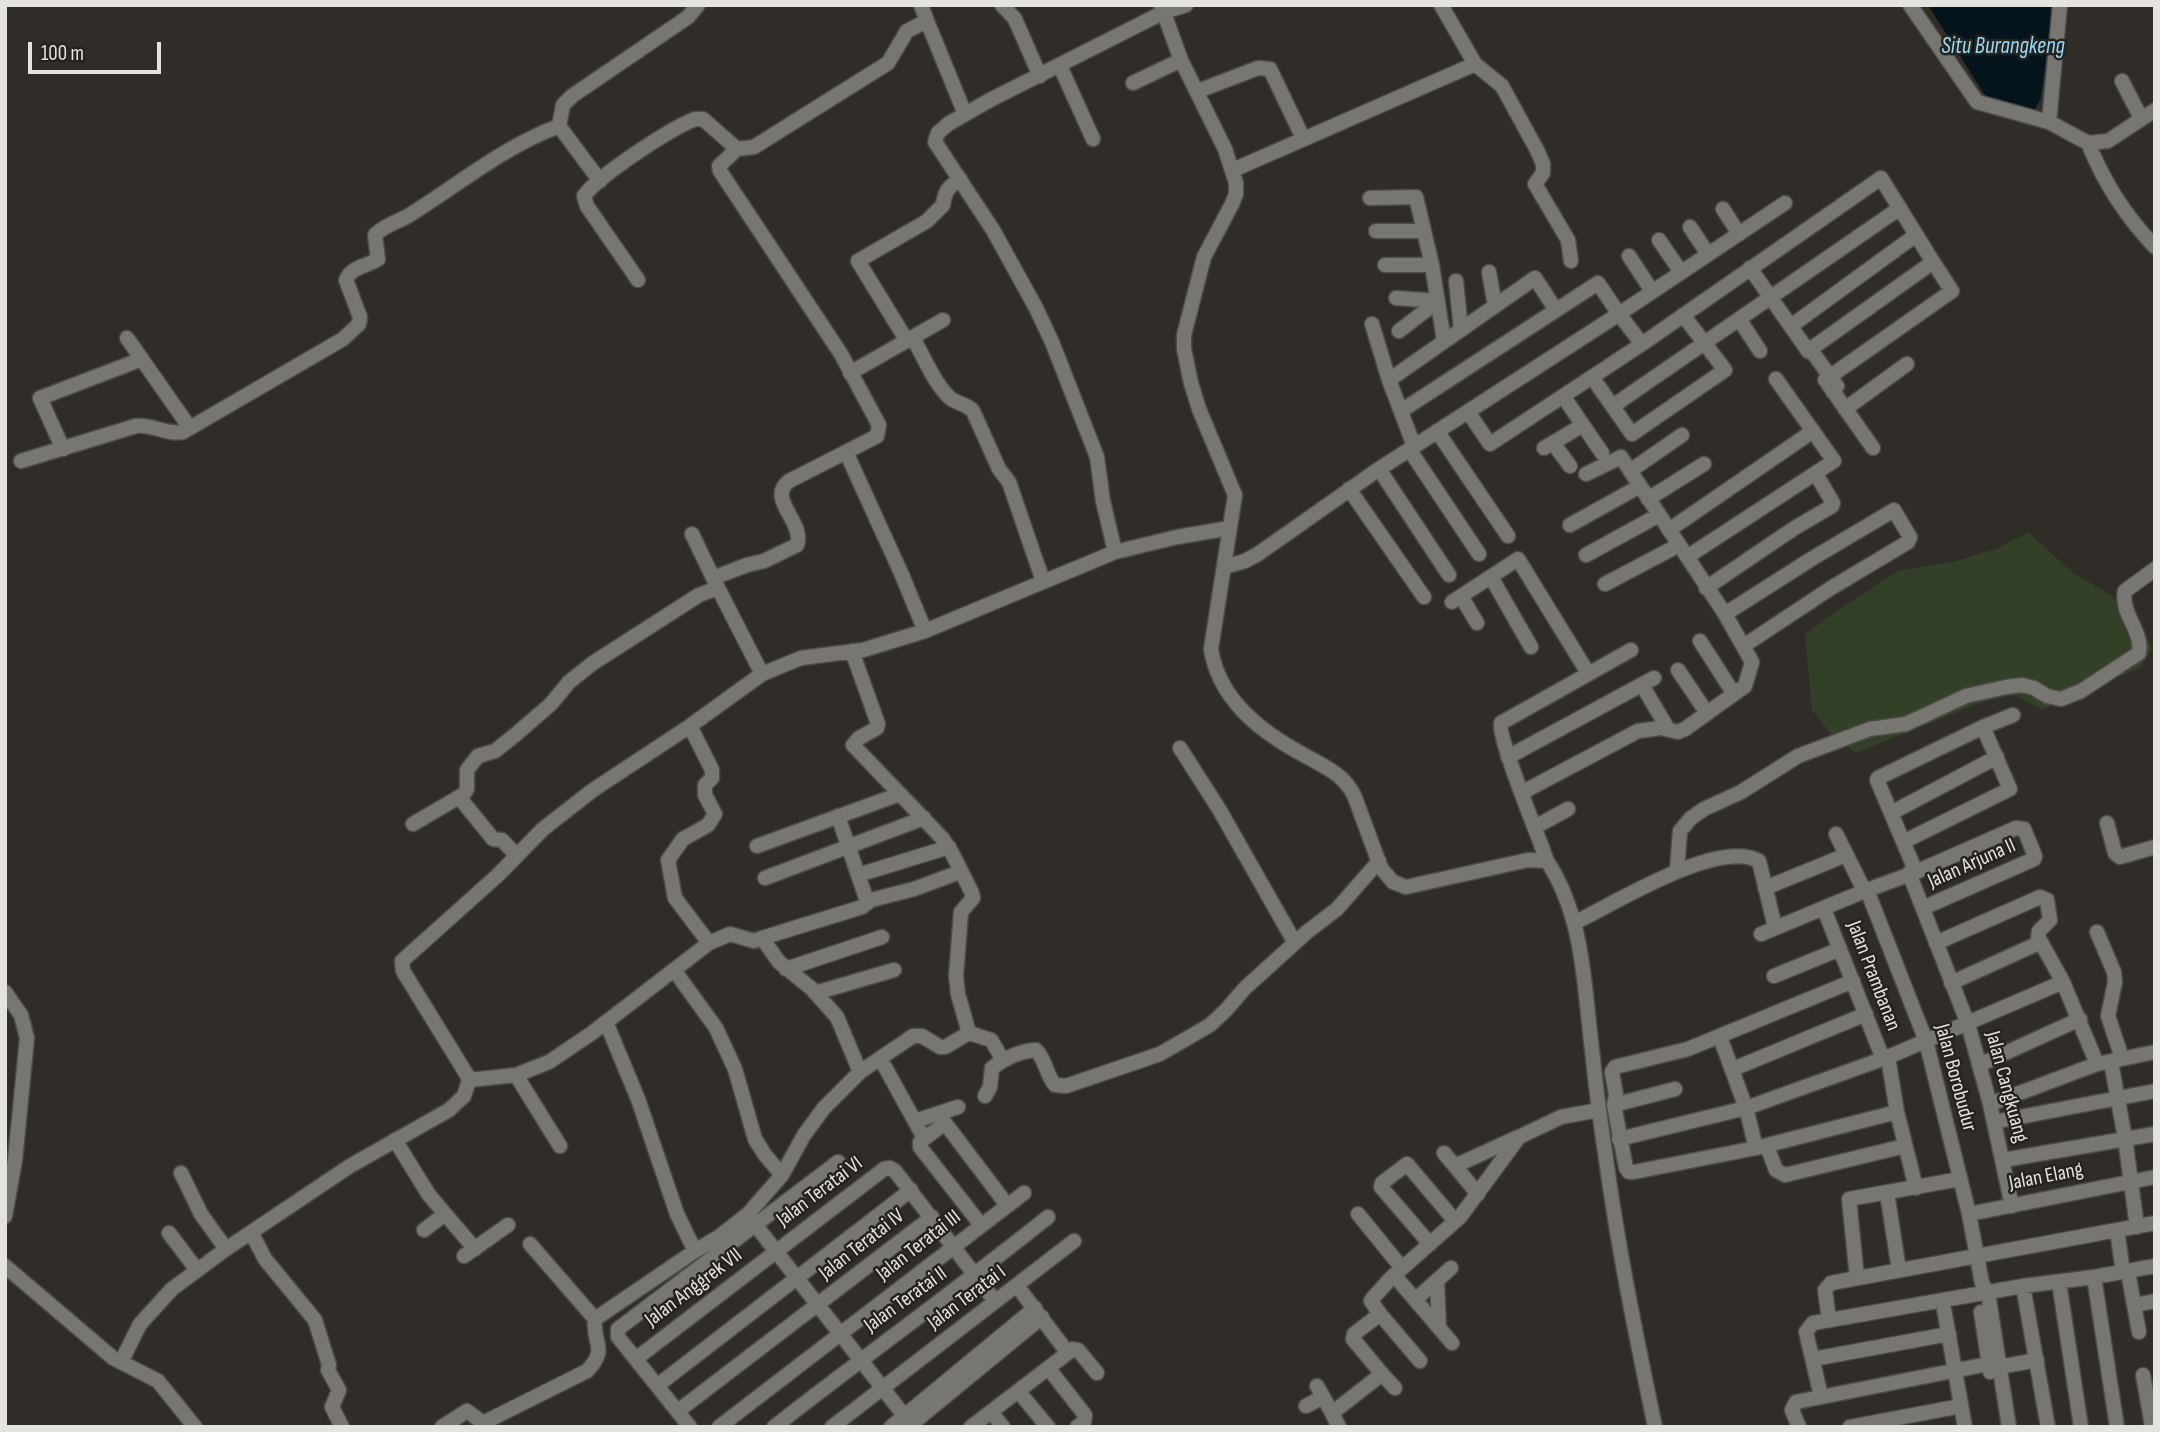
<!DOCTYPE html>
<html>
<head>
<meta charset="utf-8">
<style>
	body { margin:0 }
	#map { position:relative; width:2160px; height:1432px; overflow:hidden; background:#302d28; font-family:"Sofia Sans Condensed",sans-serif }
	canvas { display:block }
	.frame { position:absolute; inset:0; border:7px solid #e5e3e0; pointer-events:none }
	.scale { position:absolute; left:28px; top:42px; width:133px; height:32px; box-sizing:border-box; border:4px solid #e5e3e0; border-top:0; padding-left:9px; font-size:21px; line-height:24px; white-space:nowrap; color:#e5e3e0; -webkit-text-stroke:5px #26231f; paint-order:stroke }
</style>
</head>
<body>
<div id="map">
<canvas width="2160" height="1432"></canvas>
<div class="frame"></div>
<div class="scale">100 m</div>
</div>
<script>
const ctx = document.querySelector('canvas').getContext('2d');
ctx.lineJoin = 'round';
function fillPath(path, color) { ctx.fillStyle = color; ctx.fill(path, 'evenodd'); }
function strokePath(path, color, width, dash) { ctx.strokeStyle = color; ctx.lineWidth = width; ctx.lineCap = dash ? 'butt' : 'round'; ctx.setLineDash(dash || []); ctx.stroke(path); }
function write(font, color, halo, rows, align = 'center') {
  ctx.font = font + ' "Sofia Sans Condensed",sans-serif'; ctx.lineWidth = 5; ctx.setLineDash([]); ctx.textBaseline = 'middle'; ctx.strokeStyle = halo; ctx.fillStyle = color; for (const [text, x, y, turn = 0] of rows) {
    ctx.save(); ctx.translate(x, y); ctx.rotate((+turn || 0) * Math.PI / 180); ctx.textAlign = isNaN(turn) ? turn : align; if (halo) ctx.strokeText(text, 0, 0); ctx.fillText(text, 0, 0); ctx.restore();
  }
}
fillPath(new Path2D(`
	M2028,532L2072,572L2112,596L2140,621L2152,649L2141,667L2042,710L2015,695L1985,701L1855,753L1830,733L1812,710L1805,634L1845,605L1900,570L1953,562L1999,548Z`), '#314026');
fillPath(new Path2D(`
	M1928,5H2053L2041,98L2035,109L2030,113L1988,100Z`), '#03141c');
const minor = new Path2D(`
	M1002,5L1015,19L1040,76
	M1161,5L1181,60L1225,149L1236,183V194L1232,204L1204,257L1184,335V349L1191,383L1199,409L1235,495L1211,649C1219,700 1261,732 1304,755C1325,767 1342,773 1354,795L1381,868L1393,882L1406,887L1528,860L1547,861C1584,917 1584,986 1592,1050C1596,1089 1601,1127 1607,1166C1619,1253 1637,1340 1655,1427
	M1441,5L1475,64L1502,86L1537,150L1543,164V173L1535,184L1568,240L1571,261
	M1910,5L1977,102L2049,122L2088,143L2108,141L2155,110
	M927,21L965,114
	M1060,66L1093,139
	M2122,81L2141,118
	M1133,83L1181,60
	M1198,91L1258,68L1270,69L1303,138
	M2049,122L2060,5
	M2088,143C2105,184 2124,214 2155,247
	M737,149L719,166L720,171L841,354L879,425L877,436L846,452L902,575L925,631
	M1233,170L1475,64
	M600,181L559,126L563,105L572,96L688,17L698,5
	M1370,198L1416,197L1432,265L1444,341
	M1723,209L1739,234
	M1690,227L1708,254
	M1376,231H1424
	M1659,240L1681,272
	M1629,256L1652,291
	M1385,265H1432
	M1750,268L1808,351L1813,353L1837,386L1833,392
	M1489,272L1495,306
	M638,280L587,206L584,196C599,175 670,129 695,119H703L737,149L754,147L888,63L907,31L927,21L921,5
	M1456,281L1461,330
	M1396,298L1438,301L1399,331
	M1739,319L1760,351
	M1372,324L1389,380L1414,446
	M1791,326L1916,235
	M127,338L190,428
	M913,338C924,357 933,381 949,397C956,404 966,403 973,411L999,469L1009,482L1043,581
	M907,341L858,261L927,221L943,205C945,191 948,187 960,179
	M850,373L943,320
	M1592,377L1642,344
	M1389,380L1535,278L1556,310
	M1825,380L1952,291L1933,262
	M1828,384L1873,448
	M1563,396L1602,453
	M1613,406L1900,208
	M1845,409L1907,364
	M1401,411L1598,283L1619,314L1785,203
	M1468,412L1490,444L1592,377L1632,434L1725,370L1683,315
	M1437,431L1508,536
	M1553,443L1570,466
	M1544,448L1583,425
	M63,449L40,398L142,359
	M1409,449L1479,554
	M21,461L136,426C152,424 167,435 183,432L343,339L359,324L360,317L346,280C352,266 366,267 378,259L375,235C383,226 397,222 408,216C458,185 503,147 559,126
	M1379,469L1449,575
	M1630,471L1682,435
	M1349,489L1424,597
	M1648,499L1704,464
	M1570,525L1640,486
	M1669,530L1813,431
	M692,534L717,586
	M1115,552L1103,501L1097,457L1052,342L1036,308L993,230L935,142L938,133L948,124L990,100L1164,12L1186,5
	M1586,555L1659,515
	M1687,557L1834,461L1776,379
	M1224,567L1245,561L1258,554L1376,471L1619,314L1642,344L1881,178L1933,262L1808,351
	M1491,577L1531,647
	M713,578L747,565L764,561L797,545C805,522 766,499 789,481L846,452
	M1605,584L1679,545
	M1706,588L1793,529L1832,506L1833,503L1816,474
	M1461,596L1477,623
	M1452,602L1518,559L1588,673
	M1725,614L1813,558L1894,510L1910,537L1908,542L1831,588L1745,645
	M1700,641L1734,694
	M852,651L878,724L877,728L859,738L853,745L942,838L952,853L972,893L973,898L961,912L956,976L958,994L969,1033
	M1678,670L1707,713
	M1642,685L1668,729
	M690,726L712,770V778L705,785V795L715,814L708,825L683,839L668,860L675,898L709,943
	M1180,748L1219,809L1295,943
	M1508,757L1654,678
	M1523,792L1638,731L1661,728L1678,732L1685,729L1745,686L1752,662L1725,614L1621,457L1586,474
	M459,797L493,839L502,840L517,856
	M1891,813L1997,757
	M838,816L867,901
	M2107,823L2115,853L2120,857L2155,847
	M413,824L464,794L467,789V770L478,756L495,751L515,735L551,704L569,682L593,663L699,595L718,588L762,674
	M1535,827L1568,809
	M1836,834L1862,886L1867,890L1926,1041L1969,1214L1982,1283L1988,1293L2009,1427
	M1905,841L2010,789L1983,727
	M757,846L900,794
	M1547,861C1540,840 1497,736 1501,723L1631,650
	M1677,870L1680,831L1691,818L1704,809L1741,792L1798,756L1870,729L1906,724L1966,696L2006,687L2022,685L2034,688L2047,696L2061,699L2081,691L2139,653C2143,630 2120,614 2125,591L2155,569
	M1916,872L1877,780L1878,778L1983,727L2013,715
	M1909,873L1968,1024L1990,1104L2012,1206
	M858,875L949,847
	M765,878L924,818
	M1765,888L1846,855
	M1824,909L1883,1059
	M1574,923C1614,904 1718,838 1759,861L1775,927
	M2097,932L2114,972L2115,982L2108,1016L2122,1058
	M1761,934L1867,890L1916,872L2016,828L2024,829L2035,856L2034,859L1923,908
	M762,938L862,907L871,900L914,889L960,872
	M1936,943L2040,897L2047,900L2050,920L2039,931L2038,937L2063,982L2097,1064
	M786,969L882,937
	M674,970L716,1028L735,1069L755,1139L765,1155L782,1175
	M1774,976L1840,949
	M1853,981L1688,1049L1615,1067L1612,1072L1616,1095L1614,1105L1626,1168L1629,1172H1634L1756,1148L1897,1112
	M1951,983L2041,942
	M5,992L21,1015L27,1038L15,1160L5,1216
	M815,993L894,970
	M606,1022L638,1099L677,1214L695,1251
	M1720,1037L1746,1108L1756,1148
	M1888,1057L1897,1112L1916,1188
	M2111,1062L2125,1138L2137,1227
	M1979,1065L2080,1019
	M885,1067L924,1138
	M1733,1069L1866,1014
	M516,1075L560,1146
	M469,1080L516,1075L549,1062L592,1033L709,943L730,934L754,941L762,938L779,962L812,989L837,1017L860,1072
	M985,1096L990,1087L992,1068C1005,1058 1019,1051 1036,1050C1046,1060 1046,1075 1055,1085L1066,1086L1160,1054L1210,1025L1226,1010L1245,988L1307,932L1337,909L1379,861
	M1990,1104L2097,1064L2155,1052
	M1614,1105L1675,1089
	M915,1121L958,1107
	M1994,1122L2155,1091
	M1619,1139L1746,1108L1888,1057L2063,982
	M395,1140L429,1195L475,1249
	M1767,1146L1776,1170L1785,1175L1905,1146
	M1444,1153L1478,1194
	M2003,1160L2155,1134
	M1455,1166L1518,1137
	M181,1173L201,1214L226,1249
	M1887,1193L1899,1270
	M1358,1214L1402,1268
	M1969,1214L2155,1177
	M750,1218L913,1427
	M981,1225L920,1147V1142L945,1123L1007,1205
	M424,1230L445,1214
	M2117,1230L2123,1272
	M169,1233L197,1270
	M252,1234L265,1259L315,1320L329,1365L328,1370L339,1390L332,1407L342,1427
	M530,1244L595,1319
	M1430,1244L1381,1187L1382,1183L1407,1164L1455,1221
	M464,1256L508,1225
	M5,1266L113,1358L158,1381L195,1427
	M2128,1272L2139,1332
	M1394,1275L1452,1343
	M2094,1277L2117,1427
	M1857,1278L1849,1199L1960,1179
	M1437,1280L1439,1328
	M2059,1282L2081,1427
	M1017,1286L1068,1353
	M2023,1286L2048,1427
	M1416,1299L1451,1268
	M2135,1305L2155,1301
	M1944,1309L1965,1427
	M1981,1312L1990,1372
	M1380,1314L1420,1361
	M1829,1320L1825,1290L1831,1283L2155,1223
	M637,1358L884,1169L890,1168L895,1171L995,1301
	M1813,1359L1949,1334
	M121,1362L140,1324L172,1289L226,1249L350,1166L449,1110L464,1096L469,1080L467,1075L403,971L402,961L498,875L543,829L593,790L690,726L762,674L801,658L863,650L925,631L1115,552L1177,537L1230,528
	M1999,1367L2037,1360
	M1049,1369L1085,1415L1084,1422L1077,1427
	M1382,1374L1395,1388
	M2143,1375L2152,1426
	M658,1385L911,1190
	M1317,1386L1332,1413
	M1019,1392L1048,1427
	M1821,1396L1806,1332L1813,1323L2023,1286L2094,1277L2155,1266
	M1306,1406L1323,1397
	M678,1411L932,1217
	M991,1412L1003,1427
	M442,1427L467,1411L483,1423L587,1371C609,1348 592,1344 595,1319L695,1251L720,1236L748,1214L782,1175L804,1135L824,1108L860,1072L913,1036H922L940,1047H945L969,1033L991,1040L1003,1060
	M690,1427L618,1337V1329L838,1162
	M719,1427L1024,1193
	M774,1427C865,1356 958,1289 1048,1217
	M832,1427L1074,1241
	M891,1427L1035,1308
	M908,1427L1042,1317
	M971,1427L1073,1349L1078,1350L1097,1373
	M1339,1427L1332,1413L1382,1374L1353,1339L1354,1334L1380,1314L1371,1301L1373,1298L1391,1278L1460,1217L1519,1137L1561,1117L1599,1110
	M1799,1427L1792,1410L1796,1402L1988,1364
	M1850,1427L1961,1406`);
strokePath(minor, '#4d4b47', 17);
strokePath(minor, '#787670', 14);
write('21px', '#e5e3e0', '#26231f', [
	["Jalan Arjuna II",1972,864,-24],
	["Jalan Prambanan",1873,976,69],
	["Jalan Borobudur",1955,1078,75],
	["Jalan Cangkuang",2006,1087,75],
	["Jalan Elang",2046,1177,-11],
	["Jalan Teratai VI",820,1192,-37],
	["Jalan Teratai IV",862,1245,-38],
	["Jalan Teratai III",919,1246,-38],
	["Jalan Anggrek VII",694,1288,-37],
	["Jalan Teratai I",967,1298,-37],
	["Jalan Teratai II",906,1300,-36]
]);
write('italic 23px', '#93d9fb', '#26231f', [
	["Situ Burangkeng",2003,47]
]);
</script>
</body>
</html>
